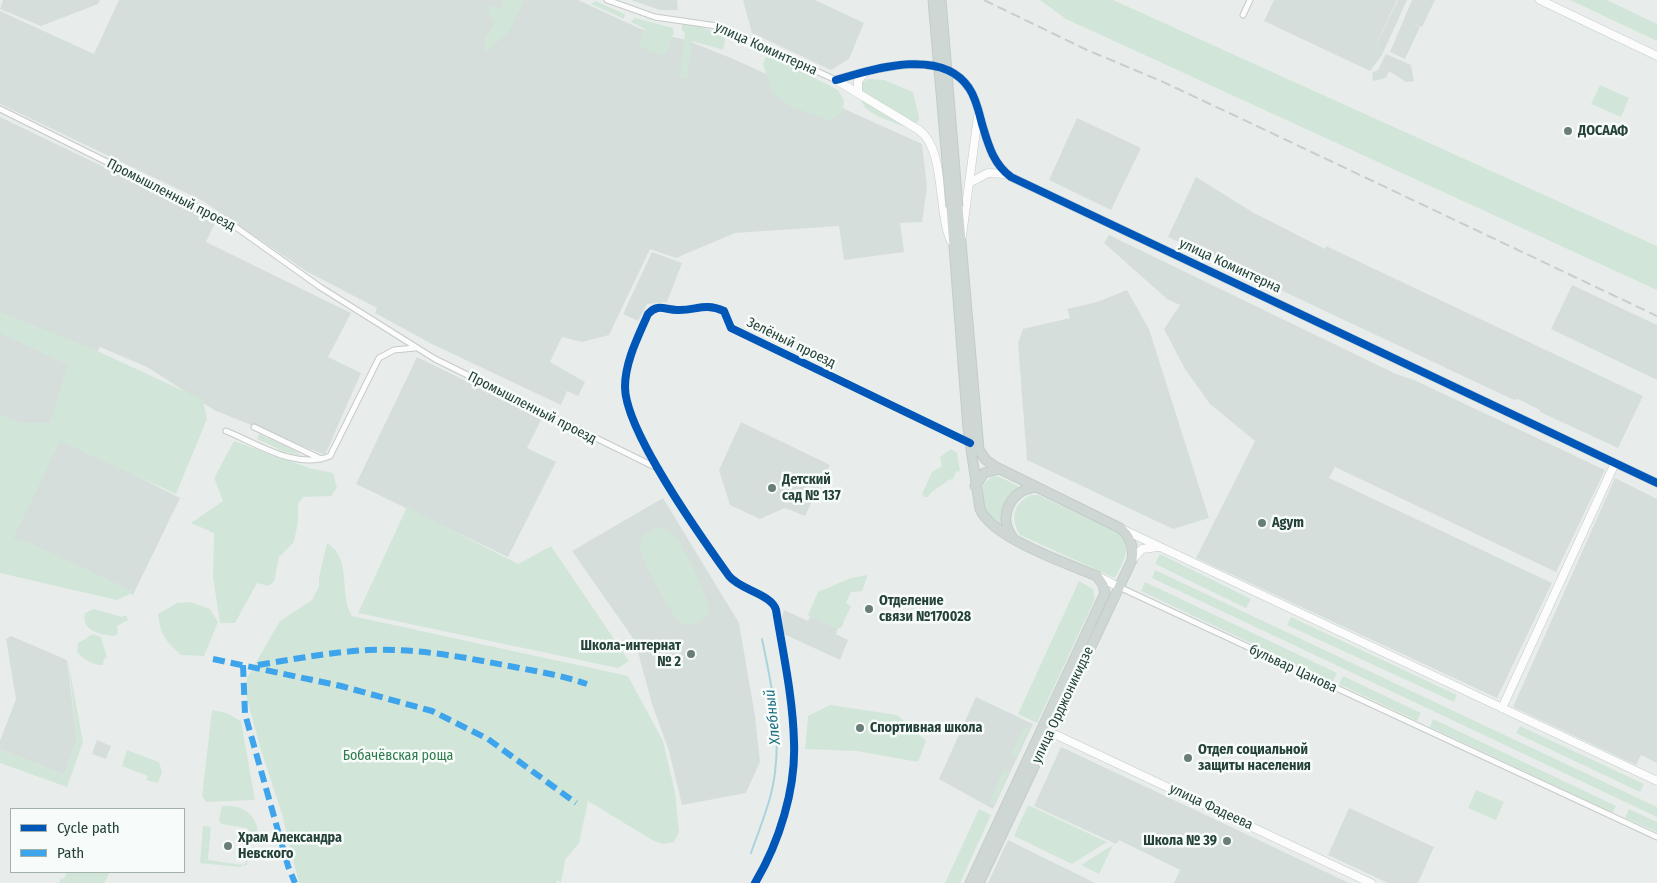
<!DOCTYPE html>
<html>
<head>
<meta charset="utf-8">
<style>
	body { margin:0 }
	#map { position:relative; width:1657px; height:883px; overflow:hidden; background:#e8edeb; font-family:"Fira Sans Condensed",sans-serif }
	canvas { display:block }
	.legend { position:absolute; left:10px; top:808px; width:175px; height:65px; box-sizing:border-box; background:#f7fbf9; border:1px solid #a3b1ad; margin:0; padding:6px 9px; list-style:none; font-size:15px; color:#24423a }
	.legend li { display:flex; align-items:center; gap:10px; height:25px }
	.legend b { width:25px; border:1px solid #a3b1ad }
</style>
</head>
<body>
<div id="map">
<canvas width="1657" height="883"></canvas>
<ul class="legend">
<li><b style="height:6px;background:#0057b8"></b>Cycle path</li>
<li><b style="height:6px;background:#3ea4ec"></b>Path</li>
</ul>
</div>
<script>
const ctx = document.querySelector('canvas').getContext('2d');
ctx.lineJoin = 'round';
function fillPath(path, color) { ctx.fillStyle = color; ctx.fill(path, 'evenodd'); }
function strokePath(path, color, width, dash) { ctx.strokeStyle = color; ctx.lineWidth = width; ctx.lineCap = dash ? 'butt' : 'round'; ctx.setLineDash(dash || []); ctx.stroke(path); }
function write(font, color, halo, rows, align = 'center') {
  ctx.font = font + ' "Fira Sans Condensed",sans-serif'; ctx.lineWidth = 5; ctx.setLineDash([]); ctx.textBaseline = 'middle'; ctx.strokeStyle = halo; ctx.fillStyle = color; for (const [text, x, y, turn = 0] of rows) {
    ctx.save(); ctx.translate(x, y); ctx.rotate((+turn || 0) * Math.PI / 180); ctx.textAlign = isNaN(turn) ? turn : align; if (halo) ctx.strokeText(text, 0, 0); ctx.fillText(text, 0, 0); ctx.restore();
  }
}
fillPath(new Path2D(`
	M3,0H100L98,4L41,26L0,9Z
	M119,0H578L641,29L686,40L731,58L922,144L927,187L922,222L900,223L904,252L844,260L839,226L735,233L676,258L650,249L609,335L582,342L562,337L550,362L585,382L578,396L567,391L561,405L432,344L375,313L377,308L306,271L203,201L0,104V11L94,54Z
	M631,0H677L678,10H660Z
	M743,0H815L864,23L849,59L831,70L752,33Z
	M1274,0H1397L1367,64L1398,0H1407L1382,55L1370,71L1264,21Z
	M1412,0H1435L1422,27L1409,22L1420,27L1405,59L1390,52Z
	M1386,54L1411,65L1414,81L1406,82L1389,71L1386,78L1373,81L1372,73L1378,70Z
	M0,117L216,221L206,242L351,313L328,357L361,373L325,455L214,410L147,367L100,347L58,436L180,498L133,595L10,543L0,563Z
	M1077,118L1141,148L1111,210L1049,180Z
	M1196,177L1254,213L1325,249L1326,246L1643,396L1618,448L1540,412V410L1518,399L1514,400L1168,237Z
	M1109,235L1396,374L1414,380L1605,470L1556,572L1335,467L1329,478L1552,583L1497,698L1196,558L1255,441L1210,404L1185,369L1164,329L1180,305L1167,299L1104,243Z
	M652,252L682,263L667,302L647,304L638,321L623,314Z
	M1572,285L1657,325V380L1551,329Z
	M1127,290L1149,329L1209,518L1173,529L1027,460L1018,343L1023,329L1070,318L1067,309L1097,302Z
	M417,357L542,418L527,448L556,462L508,557L356,484Z
	M741,422L830,465L805,516L785,508L760,519L730,505L719,470Z
	M1615,478L1657,499V763L1641,755L1636,765L1513,707Z
	M663,498L739,623L755,716L760,762L746,793L682,805L669,751L652,704L635,641L572,551Z
	M784,610L808,621L810,616L838,628L836,634L848,640L840,660L784,634L782,617Z
	M11,636L67,660L77,740L64,775L0,749V741L16,699L6,639Z
	M976,697L1033,724L993,809L939,779Z
	M97,740L111,746L106,759L92,754Z
	M1061,747L1227,825L1349,883H1174L1180,870L1119,840L1116,844L1034,806Z
	M1349,808L1434,847L1418,883H1388L1328,855Z
	M1008,840L1095,883H988Z`), '#d6dedb');
fillPath(new Path2D(`
	M501,0H524L510,30L488,51H485V39L495,22L490,16L488,7L493,6L502,9L503,4Z
	M1040,0H1113L1657,246V290L1066,19Z
	M1570,0H1607L1657,24V41Z
	M595,1L625,14L624,19L591,4Z
	M635,18L673,28L674,32L666,53L662,55L641,47L639,43L645,29L631,22Z
	M692,24L724,35L725,42L723,50L692,41L687,79L680,77L685,32L682,31V25Z
	M766,57L778,59L838,90L844,100C844,111 839,118 828,120L790,106L772,92L763,64Z
	M868,79L884,80L913,92L919,117L918,122L908,128C897,123 867,115 863,104C860,98 861,90 860,84Z
	M1600,85L1629,98L1621,117L1591,104Z
	M0,312L102,353L203,400L207,419L176,494L60,441L13,539L30,543L134,592L117,600L0,573V415L22,423H50L68,365L0,333Z
	M259,434L292,449L302,456L285,452L257,439Z
	M234,441L309,468L333,473L337,488L331,496L303,497L298,504V522L294,542L279,557L274,582L268,586L257,583L235,623H220L213,577L214,533L191,523L223,501L214,478Z
	M951,449L957,453L960,471L956,472L953,479L948,480C943,486 931,490 928,497H924L922,494L932,472L942,466L940,457Z
	M993,476L1000,477L1022,488L1006,502L1003,527C987,519 980,502 983,484Z
	M1031,495H1038L1121,534C1133,548 1122,564 1115,578L1020,535C1010,518 1013,504 1031,495Z
	M407,507L518,564L551,546L629,661L618,668L358,613Z
	M657,528C663,528 668,529 672,533C682,542 710,599 709,612C702,624 691,628 678,621C670,610 640,559 640,547C640,536 648,531 657,528Z
	M327,543C353,559 338,593 352,616L628,676L663,741L675,792L679,832L674,842L664,844L654,841L588,801L579,843L565,860L561,883L557,880V883H299L282,814L260,747L246,695L247,678L280,621L312,600L319,586V577Z
	M1160,554L1251,599L1246,608L1155,564Z
	M1155,570L1657,807V817L1152,578Z
	M868,575L862,591L851,592L846,603L851,606L841,628H834L808,615L818,592L851,578Z
	M1079,581L1093,589L1095,599L1037,723L1018,714Z
	M1145,582L1337,673L1333,682L1141,591Z
	M190,602L210,609L218,622L204,656L181,655C165,640 161,636 158,614L177,603Z
	M94,609L122,617L126,615L128,620L117,626L118,632L115,636C102,635 80,631 85,613Z
	M1291,617L1457,695L1454,702L1287,625Z
	M93,634L101,637L107,657L104,659L103,665C94,666 83,659 77,652L78,643Z
	M68,660L83,742L67,787L0,763V749L64,775L77,740Z
	M1343,676L1421,713L1417,721L1339,684Z
	M830,705L897,715L926,741L918,762L857,751L805,749L808,716Z
	M212,710L226,713L241,721L255,800L206,802L202,796Z
	M1433,719L1616,806L1612,813L1430,727Z
	M1520,726L1644,784L1640,792L1516,733Z
	M1024,727L1029,729L1015,759L1012,753Z
	M127,750L159,762L162,772L158,783L146,780L148,776L122,766Z
	M1003,771H1009L994,805L989,803Z
	M1476,790L1504,802L1496,820L1468,808Z
	M1028,805L1107,842L1072,864L1014,836Z
	M222,806C244,804 259,816 258,838H251L247,828L221,824L219,819Z
	M979,809L991,815L960,883H945Z
	M1629,809L1657,822V832L1625,818Z
	M203,826L211,827L208,860L243,865L245,864L248,851L247,865L238,867L200,863Z
	M1113,845L1099,874L1081,865Z
	M67,872H110L104,883H59L61,878L64,879Z`), '#d1e6d8');
strokePath(new Path2D(`
	M751,853C760,827 772,800 775,772C781,727 771,682 762,639`), '#a9d4db', 2);
const street = new Path2D(`
	M607,0L655,17L717,26L836,80
	M1243,15L1250,0
	M0,109L230,223L320,287L435,359L659,469
	M254,427L321,459
	M226,431C258,444 296,470 330,456L379,358L394,350L415,348
	M1119,587L1657,837
	M755,883C779,843 796,789 794,742C793,698 783,653 776,610C772,594 740,590 729,576C701,537 625,431 625,387C625,362 638,337 648,314C658,303 665,310 677,310C696,311 704,302 724,311L731,328L969,443`);
const secondary = new Path2D(`
	M1540,0L1657,56
	M836,80C873,69 942,47 969,88C976,98 979,112 982,124C988,144 993,164 1011,177L1657,483
	M836,80L919,130C946,150 937,211 951,241
	M858,93V81L865,72
	M971,182L988,173L1006,174
	M962,236L978,116
	M1122,529L1657,781
	M1132,560L1142,549L1158,547
	M1097,576L1119,587
	M1502,708L1615,463
	M1050,732L1371,883`);
const primary = new Path2D(`
	M951,207L968,429L980,509C992,538 1068,564 1097,576L1103,585L1105,593L970,883
	M958,207L979,450L986,460L996,467L1120,528C1130,536 1134,547 1132,560L979,883
	M975,486L984,473L999,469
	M1013,538C997,517 1010,490 1036,487`);
strokePath(street, '#c5cac8', 7);
strokePath(secondary, '#c3cbc8', 9);
strokePath(primary, '#c3ccc9', 11);
strokePath(street, '#fcfcfc', 5);
strokePath(secondary, '#fcfcfc', 8);
strokePath(primary, '#cfd7d5', 9);
strokePath(new Path2D(`
	M984,0L1087,50L1161,81L1242,119L1657,316`), '#c9cdcc', 2, [10, 5]);
const primaryBridge = new Path2D(`
	M933,0L951,207
	M941,0L958,207`);
strokePath(primaryBridge, '#c3ccc9', 11, []);
strokePath(primaryBridge, '#cfd7d5', 9);
strokePath(new Path2D(`
	M213,659L341,686L432,711L488,739L576,803
	M243,665L245,714L288,866L295,883
	M258,665C295,659 331,652 368,650C415,648 463,657 509,666C535,671 561,675 587,684`), '#3ea4ec', 6, [12, 6]);
strokePath(new Path2D(`
	M836,80C873,69 942,47 969,88C976,98 979,112 982,124C988,144 993,164 1011,177L1657,483
	M755,883C779,843 796,789 794,742C793,698 783,653 776,610C772,594 740,590 729,576C701,537 625,431 625,387C625,362 638,337 648,314C658,303 665,310 677,310C696,311 704,302 724,311L731,328L970,443`), '#0057b8', 8);
for (const [x, y, r, color] of [
	[1568,131,5,"#697e78"],
	[772,488,5,"#697e78"],
	[1262,523,5,"#697e78"],
	[869,609,5,"#697e78"],
	[691,654,5,"#697e78"],
	[860,728,5,"#697e78"],
	[1188,758,5,"#697e78"],
	[1227,841,5,"#697e78"],
	[228,846,5,"#697e78"]
]) { const dot = new Path2D(); dot.arc(x, y, r, 0, 2 * Math.PI); ctx.fillStyle = color; ctx.fill(dot); strokePath(dot, '#f7fbf9', 2); }
write('14px', '#24423a', '#f7fbf9', [
	["улица Коминтерна",766,49,24],
	["Промышленный проезд",171,195,27],
	["улица Коминтерна",1230,266,25],
	["Зелёный проезд",791,343,26],
	["Промышленный проезд",532,408,27],
	["бульвар Цанова",1293,669,25],
	["улица Орджоникидзе",1063,705,-65],
	["улица Фадеева",1211,807,25]
]);
write('bold 14px', '#24423a', '#f7fbf9', [
	["ДОСААФ",1578,131],
	["Детский",782,480],
	["сад № 137",782,496],
	["Agym",1272,523],
	["Отделение",879,601],
	["связи №170028",879,617],
	["Школа-интернат",681,646,"right"],
	["№ 2",681,662,"right"],
	["Спортивная школа",870,728],
	["Отдел социальной",1198,750],
	["защиты населения",1198,766],
	["Храм Александра",238,838],
	["Невского",238,854],
	["Школа № 39",1217,841,"right"]
], 'left');
write('14px', '#2d7a4b', '#f7fbf9', [
	["Бобачёвская роща",398,756]
]);
write('italic 15px', '#1c6f80', '#f7fbf9', [
	["Хлебный",773,717,-96]
]);
</script>
</body>
</html>
